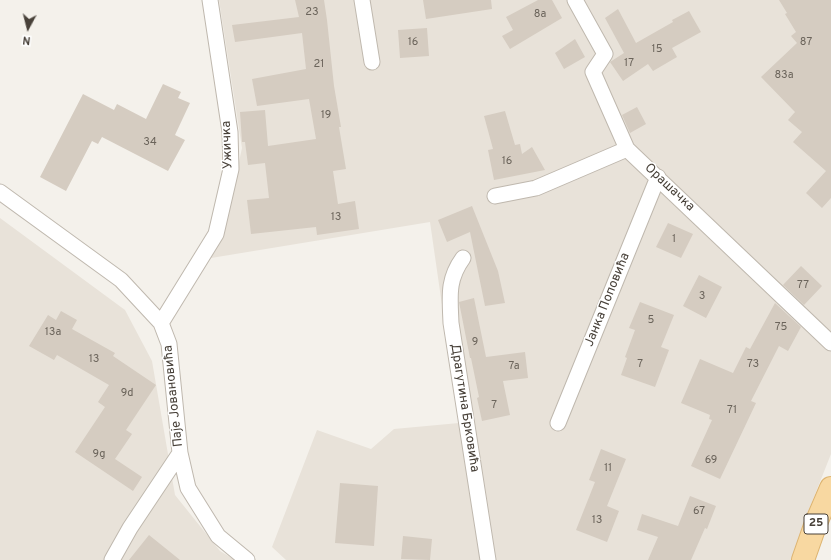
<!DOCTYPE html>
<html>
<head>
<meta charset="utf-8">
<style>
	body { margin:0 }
	#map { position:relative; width:831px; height:560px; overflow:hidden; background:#f4f1eb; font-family:Overpass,sans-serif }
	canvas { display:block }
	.north { position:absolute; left:8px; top:8px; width:40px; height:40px; -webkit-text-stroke:3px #fff; paint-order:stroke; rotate:187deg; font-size:11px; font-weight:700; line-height:16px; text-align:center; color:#484139 }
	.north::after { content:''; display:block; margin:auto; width:14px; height:18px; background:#484139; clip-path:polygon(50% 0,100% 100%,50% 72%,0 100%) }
</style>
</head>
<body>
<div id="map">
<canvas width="831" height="560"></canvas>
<div class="north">N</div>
</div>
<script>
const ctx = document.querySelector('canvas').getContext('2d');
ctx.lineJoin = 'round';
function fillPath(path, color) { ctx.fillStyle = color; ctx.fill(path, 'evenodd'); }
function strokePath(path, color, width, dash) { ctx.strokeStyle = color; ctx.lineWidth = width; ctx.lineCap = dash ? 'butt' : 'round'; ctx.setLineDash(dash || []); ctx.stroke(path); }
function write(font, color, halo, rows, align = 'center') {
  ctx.font = font + ' Overpass,sans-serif'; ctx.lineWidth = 3; ctx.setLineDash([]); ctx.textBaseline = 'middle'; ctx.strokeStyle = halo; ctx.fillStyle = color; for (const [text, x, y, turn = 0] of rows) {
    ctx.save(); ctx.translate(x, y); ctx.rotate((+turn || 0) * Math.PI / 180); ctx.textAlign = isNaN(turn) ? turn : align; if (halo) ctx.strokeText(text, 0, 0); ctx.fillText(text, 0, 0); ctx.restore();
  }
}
fillPath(new Path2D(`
	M219,0H831V454L806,517L791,560H286L272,547L317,430L371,449L394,429L459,423L430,222L205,259L228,212L242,148Z
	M0,218L125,310L152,361L175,495L220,551L235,560H0Z`), '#e8e2d9');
fillPath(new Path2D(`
	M295,0H324L327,20L334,86L341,127H339L346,169L333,171L338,204L355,201L359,229L317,235L316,227L251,234L247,200L269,198L265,163L248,165L245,142H242L240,112L265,110L268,146L316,139L309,99L257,106L252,79L306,69L302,33L235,42L232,25L299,17Z
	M423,0H491L492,9L426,19Z
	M538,0H552L562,18L510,49L502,36L513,30L506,17Z
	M779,0H831V198L822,208L806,193L826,171L793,142L802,132L788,120L795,112L761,77L797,43L791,36L796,32L785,14L787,13Z
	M618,9L636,43L673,22L672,20L689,11L701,32L672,48L677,57L653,71L648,64L623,81L610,62L624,53L605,18Z
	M427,28L429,56L400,58L398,30Z
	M575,39L585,57L564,69L555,53Z
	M163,84L181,92L178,98L190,103L175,135L185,140L168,171L102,137L98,144L92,141L66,191L40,177L83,94L114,110L117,104L146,119Z
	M637,107L646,124L630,133L622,115Z
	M505,111L515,145L520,144L522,154L532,147L545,170L494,180L488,150L493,149L484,116Z
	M472,206L498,271L505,303L485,306L470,232L447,242L438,220Z
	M668,223L693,234L681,258L656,247Z
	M801,266L822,286L804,305L783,285Z
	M699,275L722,287L706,318L683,306Z
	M474,298L486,357L525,352L528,378L503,381L510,415L482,421L477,398L479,397L471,358H470L459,302Z
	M640,302L674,315L661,347L669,350L655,387L621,375L627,358L625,357L635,330L629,328Z
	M775,303L801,327L788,351L779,346L751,401L756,403L720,479L691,466L712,420L709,419L710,415L681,403L700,359L733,373L746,347L750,349Z
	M61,311L77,320L72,329L115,353L113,356L156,385L126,430L132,434L115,459L142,477L133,491L75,452L105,407L98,402L109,385L57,355L54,360L29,346L48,315L56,320Z
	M601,449L626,459L607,506L619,511L607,542L576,530L595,482L589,480Z
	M340,483L378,486L374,546L335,543Z
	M690,496L716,506L707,529L705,528L691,560H648L658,537L637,530L642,514L678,526Z
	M149,535L180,560H129Z
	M403,536L432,539L430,560L401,559Z`), '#d5ccc1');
const street = new Path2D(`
	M362,0L372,62
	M575,0L605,54L593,72L627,149L831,343
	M0,192L121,280L161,323L169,344L180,453L188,488L218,536L247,560
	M495,196L536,188L627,149
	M463,258C447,280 450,297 451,323L488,560
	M161,323L216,234L231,169L230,132L210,0
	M558,423L658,177
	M112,560L130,528L180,453`);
const primary = new Path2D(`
	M803,560L816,523L831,488`);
strokePath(street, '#bfb8ae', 17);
strokePath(primary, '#ddb471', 24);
strokePath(street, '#fff', 15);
strokePath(primary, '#f8d8a1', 22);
write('11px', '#6b645b', null, [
	["23",312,13],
	["8a",540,15],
	["16",413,43],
	["87",806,43],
	["15",657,50],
	["17",629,64],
	["21",319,65],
	["83a",784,76],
	["19",326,116],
	["34",150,143],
	["16",507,162],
	["13",336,218],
	["1",674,240],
	["77",803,286],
	["3",702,297],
	["5",651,321],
	["75",781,328],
	["13a",53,333],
	["9",475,343],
	["13",94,360],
	["7",640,365],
	["73",753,365],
	["7a",514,367],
	["9d",127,394],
	["7",494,406],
	["71",732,411],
	["9g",99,455],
	["69",711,461],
	["11",608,469],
	["67",699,512],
	["13",597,521]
]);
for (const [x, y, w] of [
	[816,524,24]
]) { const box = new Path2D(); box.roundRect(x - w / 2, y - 10, w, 20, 3); ctx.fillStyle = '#fff'; ctx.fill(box); strokePath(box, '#484139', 1); }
write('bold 12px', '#484139', null, [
	["25",816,524]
]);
write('13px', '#484139', '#fff', [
	["Ужичка",228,145,-92],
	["Орашачка",669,188,43],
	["Јанка Поповића",608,300,-68],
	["Паје Јовановића",174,396,-96],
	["Драгутина Брковића",464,408,81]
]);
</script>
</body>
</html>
